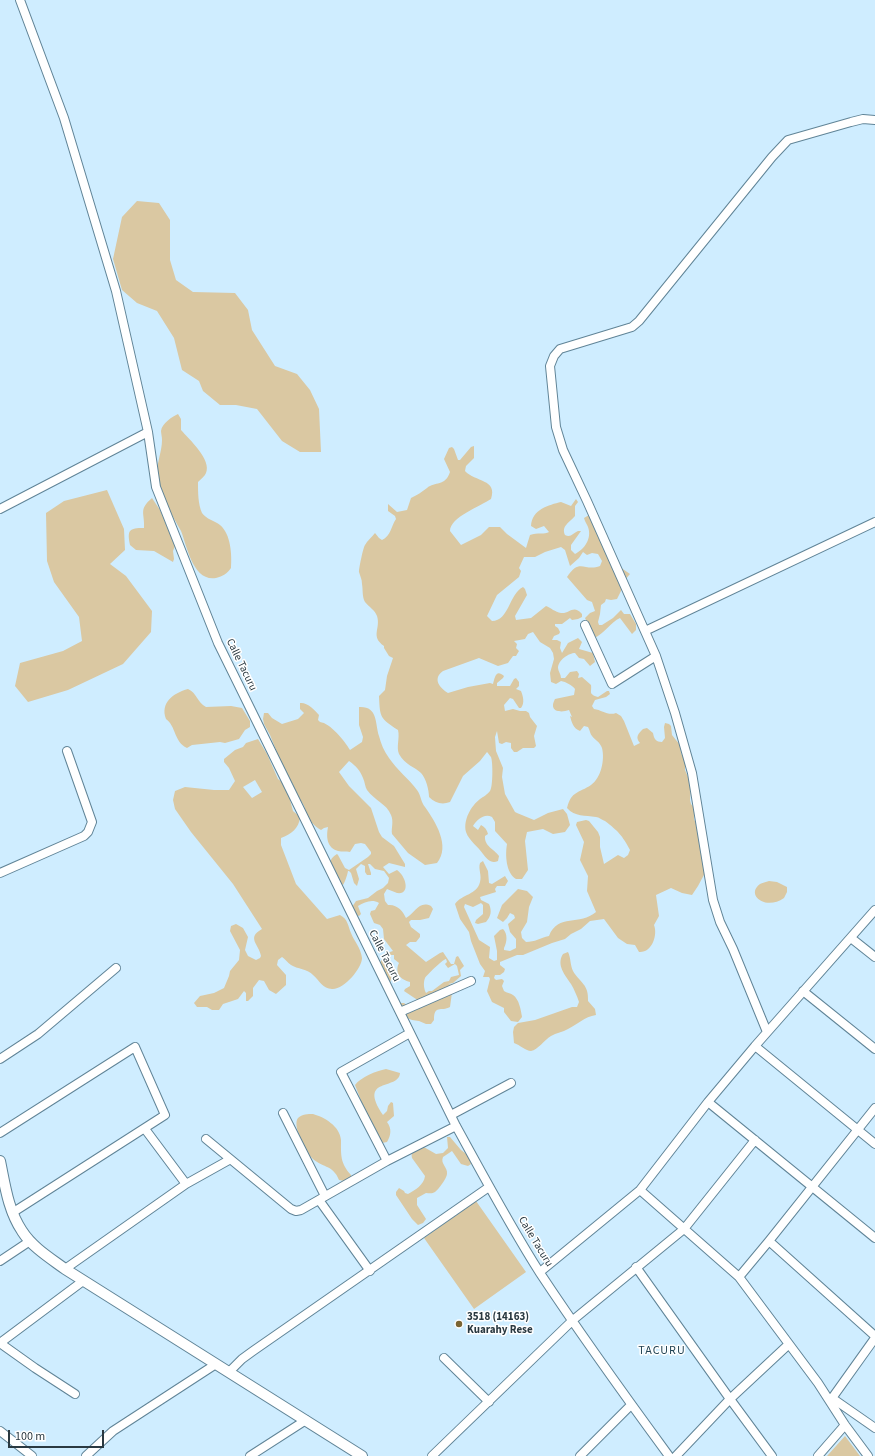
<!DOCTYPE html>
<html>
<head>
<meta charset="utf-8">
<style>
	body { margin:0 }
	#map { position:relative; width:875px; height:1456px; overflow:hidden; background:#cfedff; font-family:"Source Sans 3",sans-serif }
	canvas { display:block }
	.scale { position:absolute; left:8px; top:1430px; width:96px; height:18px; box-sizing:border-box; border:2px solid #2a3941; border-top:0; padding-left:5px; font-size:12px; line-height:14px; white-space:nowrap; color:#2a3941; -webkit-text-stroke:3px #fff; paint-order:stroke }
</style>
</head>
<body>
<div id="map">
<canvas width="875" height="1456"></canvas>
<div class="scale">100 m</div>
</div>
<script>
const ctx = document.querySelector('canvas').getContext('2d');
ctx.lineJoin = 'round';
function fillPath(path, color) { ctx.fillStyle = color; ctx.fill(path, 'evenodd'); }
function strokePath(path, color, width, dash) { ctx.strokeStyle = color; ctx.lineWidth = width; ctx.lineCap = dash ? 'butt' : 'round'; ctx.setLineDash(dash || []); ctx.stroke(path); }
function write(font, color, halo, rows, align = 'center') {
  ctx.font = font + ' "Source Sans 3",sans-serif'; ctx.lineWidth = 3; ctx.setLineDash([]); ctx.textBaseline = 'middle'; ctx.strokeStyle = halo; ctx.fillStyle = color; for (const [text, x, y, turn = 0] of rows) {
    ctx.save(); ctx.translate(x, y); ctx.rotate((+turn || 0) * Math.PI / 180); ctx.textAlign = isNaN(turn) ? turn : align; if (halo) ctx.strokeText(text, 0, 0); ctx.fillText(text, 0, 0); ctx.restore();
  }
}
fillPath(new Path2D(`
	M137,201L159,203L170,220V260L176,280L193,292L235,293L248,310L252,330L275,366L297,374L310,390L319,409L321,452H300L282,441L257,409L236,405H220L203,391L199,381L182,370L174,338L157,311L137,303L122,290L113,259L122,217Z
	M178,414L181,419V430C189,439 212,460 206,473C205,476 201,479 198,482C198,492 198,504 202,513C206,519 215,521 220,525C231,534 232,555 231,568C227,574 223,576 216,578C193,582 187,546 181,531C173,516 156,490 157,473C157,462 162,451 162,440C162,437 161,433 161,431C162,423 172,417 178,414Z
	M474,446V458L466,466L465,471C475,482 498,479 491,499C481,506 450,517 450,531L461,545L481,535L489,527H500L507,534L526,548L530,535C537,532 545,535 549,532L544,526L536,529L531,526C532,509 549,505 561,502L571,506L576,499L578,502L575,506V516C570,522 561,526 565,535C571,538 573,533 578,531H581L571,545V550L575,554C585,549 592,538 588,527C587,524 585,522 584,518L589,515L591,516L620,567L630,574L624,581L621,591L617,599L611,600L606,599L605,602L601,605L600,614L598,622L599,625H602L613,618L621,610L624,614H630L636,624V630L632,634L620,618C611,622 604,634 594,638L585,618L590,613L595,611L592,602L587,600L567,577C580,557 584,572 600,566L602,561L598,554L592,553L587,555L583,552L579,558L570,566L565,550L561,547L545,552L535,557H524L519,568L521,571L519,577L497,595L487,616L492,621C509,621 509,594 523,587L525,589L527,595L515,616L516,620L531,618L546,606C551,608 555,612 561,613C570,614 573,604 582,614V617L578,619L572,620L570,618L562,624H555V626L558,628L560,632L559,634L554,636L552,640H557L561,642L560,648L562,653L568,643L578,638L582,642L579,649L593,653L595,662L590,666L584,659L579,658L575,653C569,653 558,660 558,668C558,671 561,674 561,678H565L570,672L577,671L579,674L578,678L582,677L591,685C592,692 588,694 598,697L607,691H609L610,694L606,697L595,700L592,706L594,709C602,710 608,716 616,713L621,716L624,721L634,746L640,743C635,737 638,734 643,729L647,728L653,733C654,739 656,742 662,742L665,738L664,727L665,723L669,724L671,726L672,735L680,745L681,753L684,759L685,763V770L691,784L690,800L691,804L694,808V819L700,833L705,873L698,886L692,895L682,893L671,888L656,895L659,916L654,925C658,935 652,953 639,952L635,945L627,944L618,938L604,919L590,921L581,929L571,934L565,939L552,943L523,955H517L500,962V965L505,969L504,972L500,975H495L494,978L496,980L502,979L504,981L502,986L504,991C507,993 510,993 513,995C519,999 521,1010 522,1017L518,1022L511,1021L504,1012V1008L492,1002L487,991L490,979L489,977H483L485,971L480,964L471,941L469,932L460,919L455,904C462,894 477,895 480,882C482,875 478,869 480,863L483,861L488,871L489,883L492,884L505,876L508,881L505,886H497L495,889L496,892L480,897L481,900L489,904C492,911 491,916 486,922L478,924L475,923L476,920L483,914V905L481,903L473,907L465,904L464,907L479,940L490,947L489,958L494,961L497,960V951L494,936L500,930L503,929C508,934 507,942 504,948V950L510,951L516,948V939L510,932L508,924L515,918L514,915L510,913L507,918L503,922L497,918L502,905L518,889L527,891L533,897L529,907L527,922L521,932L522,938L526,942C535,942 540,938 549,936C558,913 580,926 596,912L587,891L588,876L580,860L584,842L576,825L577,822L586,820L589,821L598,832L600,837V847L604,864L618,855L624,858L628,855L630,850C622,835 618,831 605,821C602,820 599,817 596,817C585,815 575,817 567,808C571,791 579,793 591,785C601,778 605,760 602,748C600,742 595,740 592,736C590,734 590,730 588,727L584,726L580,731C573,728 572,723 570,716L572,717L569,710C561,713 548,712 555,699L574,695L575,689C572,685 566,682 561,681L556,684L551,682L550,673L554,659L553,653L550,648L540,642L533,632L528,634L525,639L514,641L517,644L516,648L519,651L516,656H513L508,663L498,666L479,658L443,671C432,679 440,688 448,693L468,687L490,683L493,684C495,677 496,669 504,676L503,678L497,683V686H510L514,679L516,678L519,682V686L516,689L521,691C523,696 525,703 521,708H519L513,699L510,698L504,705L505,711L513,709L520,711H526L529,713L530,717L537,726L534,736L536,746L534,748H523L517,752H514L511,748V743L506,742L502,744L499,743L497,731L495,737L496,751L503,768L502,777L505,794L515,812L517,813L534,820L548,813L563,809L567,814L570,825L565,832L553,834L543,829L527,832L525,841L528,870L522,879H516C506,873 505,855 507,844L495,831V822L492,817C484,813 477,820 473,826L478,830L481,825C485,827 487,830 488,834L485,836C484,846 494,849 499,856L498,861C491,864 487,859 483,854C478,846 469,841 466,832C463,820 471,806 480,799C483,797 488,794 490,791C493,787 493,762 491,757C490,756 488,753 487,752L480,761L463,776L450,802C442,805 435,803 429,797C429,790 426,778 421,773C415,767 405,765 399,754C396,747 400,738 398,730C380,718 380,718 379,696L385,690L387,676L393,658L389,656L384,648V646C370,636 381,629 377,616C375,610 369,607 365,602C362,597 363,589 362,584C362,579 360,576 359,572C359,568 363,548 365,545C367,541 372,537 375,533L379,538L382,540C391,536 391,526 396,519L395,516L388,511V504L397,512L407,510L411,498C417,495 422,492 427,488C435,481 445,487 450,472L444,459L449,448L452,447L454,449L458,460H460L471,447Z
	M107,490L124,529L125,550L110,564L126,576L152,611L151,632L123,664L68,690L28,702L15,686L20,663L63,651L82,641L79,617L54,582L47,561L46,513L64,501Z
	M152,498L160,510L171,536L175,543V546L173,551L174,559L173,562L154,551L136,550L130,545C127,530 129,528 144,528C145,513 138,510 152,498Z
	M188,689C197,693 197,702 206,707L231,706L242,708L250,721V727L245,730L239,739L225,743L220,742L192,745L187,748C174,742 176,726 166,719C160,703 173,693 188,689Z
	M300,703C307,702 315,710 319,715L318,720L320,722C330,723 345,741 350,750L362,742L363,737L359,725V707C378,706 375,723 379,736C381,744 384,751 389,758C397,770 409,779 417,790C421,795 421,803 425,807C435,821 451,846 437,863L425,865L408,853L392,834C391,828 394,822 391,815C387,804 374,800 367,790C365,787 365,782 363,778C360,770 356,766 349,761L339,772L349,786L371,808L379,832L382,837L394,846L405,864V867L389,863L383,867L389,874L397,870C406,876 411,895 397,893C394,892 390,890 387,889L384,894L385,901L388,905C397,904 403,911 406,918C415,913 419,900 431,906L433,909L429,918L420,920H411L409,922L411,927L420,934V937L416,942H410L406,945L426,962L440,953L443,952L451,964H454L456,957L458,956L464,966L460,970L461,976L453,983L448,984L453,985L450,1007C441,1012 434,1004 434,1020L431,1024H426L419,1021L412,1020L407,1018L398,1003H404L408,1006L419,1001L404,991L405,989L410,986V982C401,980 394,973 399,963L394,959V955H391L385,959L386,967L392,975L390,983L387,981L380,965L381,961L387,953L393,951L384,939L383,929L380,925L374,923L370,914L371,911L375,910L379,903C372,899 365,902 358,906L361,914L359,916L356,915L352,907L356,901L368,898L377,891L383,888L388,883L389,878L384,871L375,869L370,864H368L371,873V875H367L365,872V866L361,864L356,869L359,879L357,886L354,883L351,873L349,871H348C347,876 345,882 343,885L341,884C340,882 339,880 338,877C334,868 324,862 337,854L338,855L345,868L349,870L368,857L371,854V852L365,844L361,843L355,844L350,852C346,851 342,852 338,851C327,848 326,837 328,827L324,828L321,830C314,826 309,820 306,813C305,810 305,807 303,804C299,797 293,792 293,784L286,775L270,735L264,724L263,719L264,713H268L272,718L282,724L298,719L304,713L300,709ZM446,959L447,962L445,964L448,968L455,964L457,966L459,975L451,977L449,981L444,982L432,991H429L426,993C424,989 423,983 425,978C427,975 442,960 446,959Z
	M258,739L267,754L278,779L282,782L289,796L293,811L300,817C299,829 291,834 281,838V845L296,884L327,919L340,915C348,919 348,926 351,933C354,941 361,948 362,958C362,968 344,990 332,989C323,989 319,980 313,975C308,969 297,969 291,965C288,963 285,959 282,957L278,960L277,965L286,975V985L276,994L269,990L264,981L259,980L253,988V996L248,1001H246V993L244,991L238,999L223,1004L219,1010H212L207,1007H197L194,1003L200,996L214,993L224,988L229,976L230,971L239,960L240,950L230,931L231,926L236,924L243,928L248,937L245,950L248,956L256,960L260,958L261,956C259,944 246,938 262,929L233,884L191,832L175,809L173,800L175,791L185,787L214,790H229L235,781L229,768L224,762V759L235,750L243,747L246,743ZM255,780L262,792L252,798L243,787Z
	M769,881L777,882L787,887V892L784,898C766,911 745,895 760,884C762,883 766,882 769,881Z
	M568,952C571,958 570,965 573,971C580,983 589,984 588,1001L595,1009L596,1015C584,1017 578,1024 568,1029C563,1032 556,1033 551,1036C544,1040 538,1050 531,1051C526,1051 520,1045 514,1043L513,1032L514,1027L518,1023L535,1020L572,1007H577L579,1002C577,996 574,989 571,984C565,975 556,965 563,954Z
	M386,1069L400,1073C399,1091 357,1076 383,1115L387,1111L388,1106L391,1102L393,1103L394,1116L387,1122C392,1129 391,1135 387,1142L382,1143L380,1141L367,1116L355,1085C361,1077 376,1071 386,1069Z
	M313,1114C324,1117 340,1126 341,1140C341,1155 340,1163 351,1175V1177L344,1181L339,1180C333,1164 321,1168 311,1157C305,1151 292,1125 298,1118C302,1114 308,1114 313,1114Z
	M447,1137H450L461,1150L469,1156L471,1164L468,1166L461,1164L452,1151L443,1157C440,1164 448,1167 447,1174C447,1178 438,1190 435,1192C432,1194 429,1193 426,1193L417,1198V1205L426,1219L423,1223L418,1225L412,1219L396,1195V1192L399,1188L404,1191L405,1193L408,1194C415,1190 424,1185 425,1176L412,1158C410,1151 417,1149 422,1146L436,1154L443,1153L448,1148Z
	M476,1201L526,1272L474,1309L424,1238Z
	M845,1436L860,1456H827Z`), '#dac8a2');
const minor = new Path2D(`
	M20,0L64,118L116,291L148,432L156,487L218,643L456,1126C483,1175 510,1226 540,1273C581,1335 625,1396 669,1456
	M0,509L148,432
	M585,625L612,684L656,656
	M645,631L875,522
	M0,873L84,836L88,832L92,822L67,751
	M851,938L875,957
	M803,991L875,1049
	M400,1012L471,981
	M767,1032L733,949L720,922L713,900L692,773L675,713L656,656L587,501L563,450L556,427L550,366L554,356L560,349L632,327L639,321L772,157L788,140L851,122L863,119L875,120
	M755,1046L875,1144
	M0,1059L38,1034L116,968
	M708,1102L875,1238
	M283,1113L325,1196
	M451,1115L511,1083
	M145,1129L186,1184
	M0,1133L135,1047L165,1115L12,1213
	M206,1139L291,1209L296,1211L301,1210L387,1161L456,1126
	M387,1161L341,1072L410,1033
	M640,1190L739,1277L818,1383L845,1425L868,1456
	M319,1200L370,1271
	M769,1241L875,1336
	M0,1261L30,1241
	M636,1267L730,1399L772,1456
	M65,1269L186,1184L229,1160
	M540,1272L640,1190L708,1102L755,1046L875,910
	M739,1277L769,1241L875,1108
	M0,1343L83,1281
	M0,1343L35,1368L75,1394
	M444,1358L489,1402
	M229,1372L242,1359L253,1351L489,1187
	M832,1398L875,1428
	M830,1401L875,1338
	M0,1431L32,1456
	M86,1456L113,1431L216,1364
	M250,1456L306,1420
	M432,1456L573,1320L684,1229L755,1140
	M580,1456L631,1405
	M676,1456L730,1399L789,1344
	M818,1456L845,1425`);
const major = new Path2D(`
	M0,1161C5,1185 8,1210 22,1231C32,1247 50,1258 65,1269L362,1456`);
strokePath(minor, '#608497', 10);
strokePath(major, '#608497', 12);
strokePath(minor, '#fff', 8);
strokePath(major, '#fff', 10);
for (const [x, y, r, color] of [
	[459,1324,4,"#796433"]
]) { const dot = new Path2D(); dot.arc(x, y, r, 0, 2 * Math.PI); ctx.fillStyle = color; ctx.fill(dot); strokePath(dot, '#fff', 1.5); }
write('11px', '#2a3941', '#fff', [
	["Calle Tacuru",241,665,64],
	["Calle Tacuru",384,956,63],
	["Calle Tacuru",535,1242,59]
]);
write('bold 11px', '#2a3941', '#fff', [
	["3518 (14163)",467,1318],
	["Kuarahy Rese",467,1331]
], 'left');
ctx.letterSpacing = '1px';
write('12px', '#204253', '#fff', [
	["TACURU",662,1351]
]);
ctx.letterSpacing = '0px';
</script>
</body>
</html>
